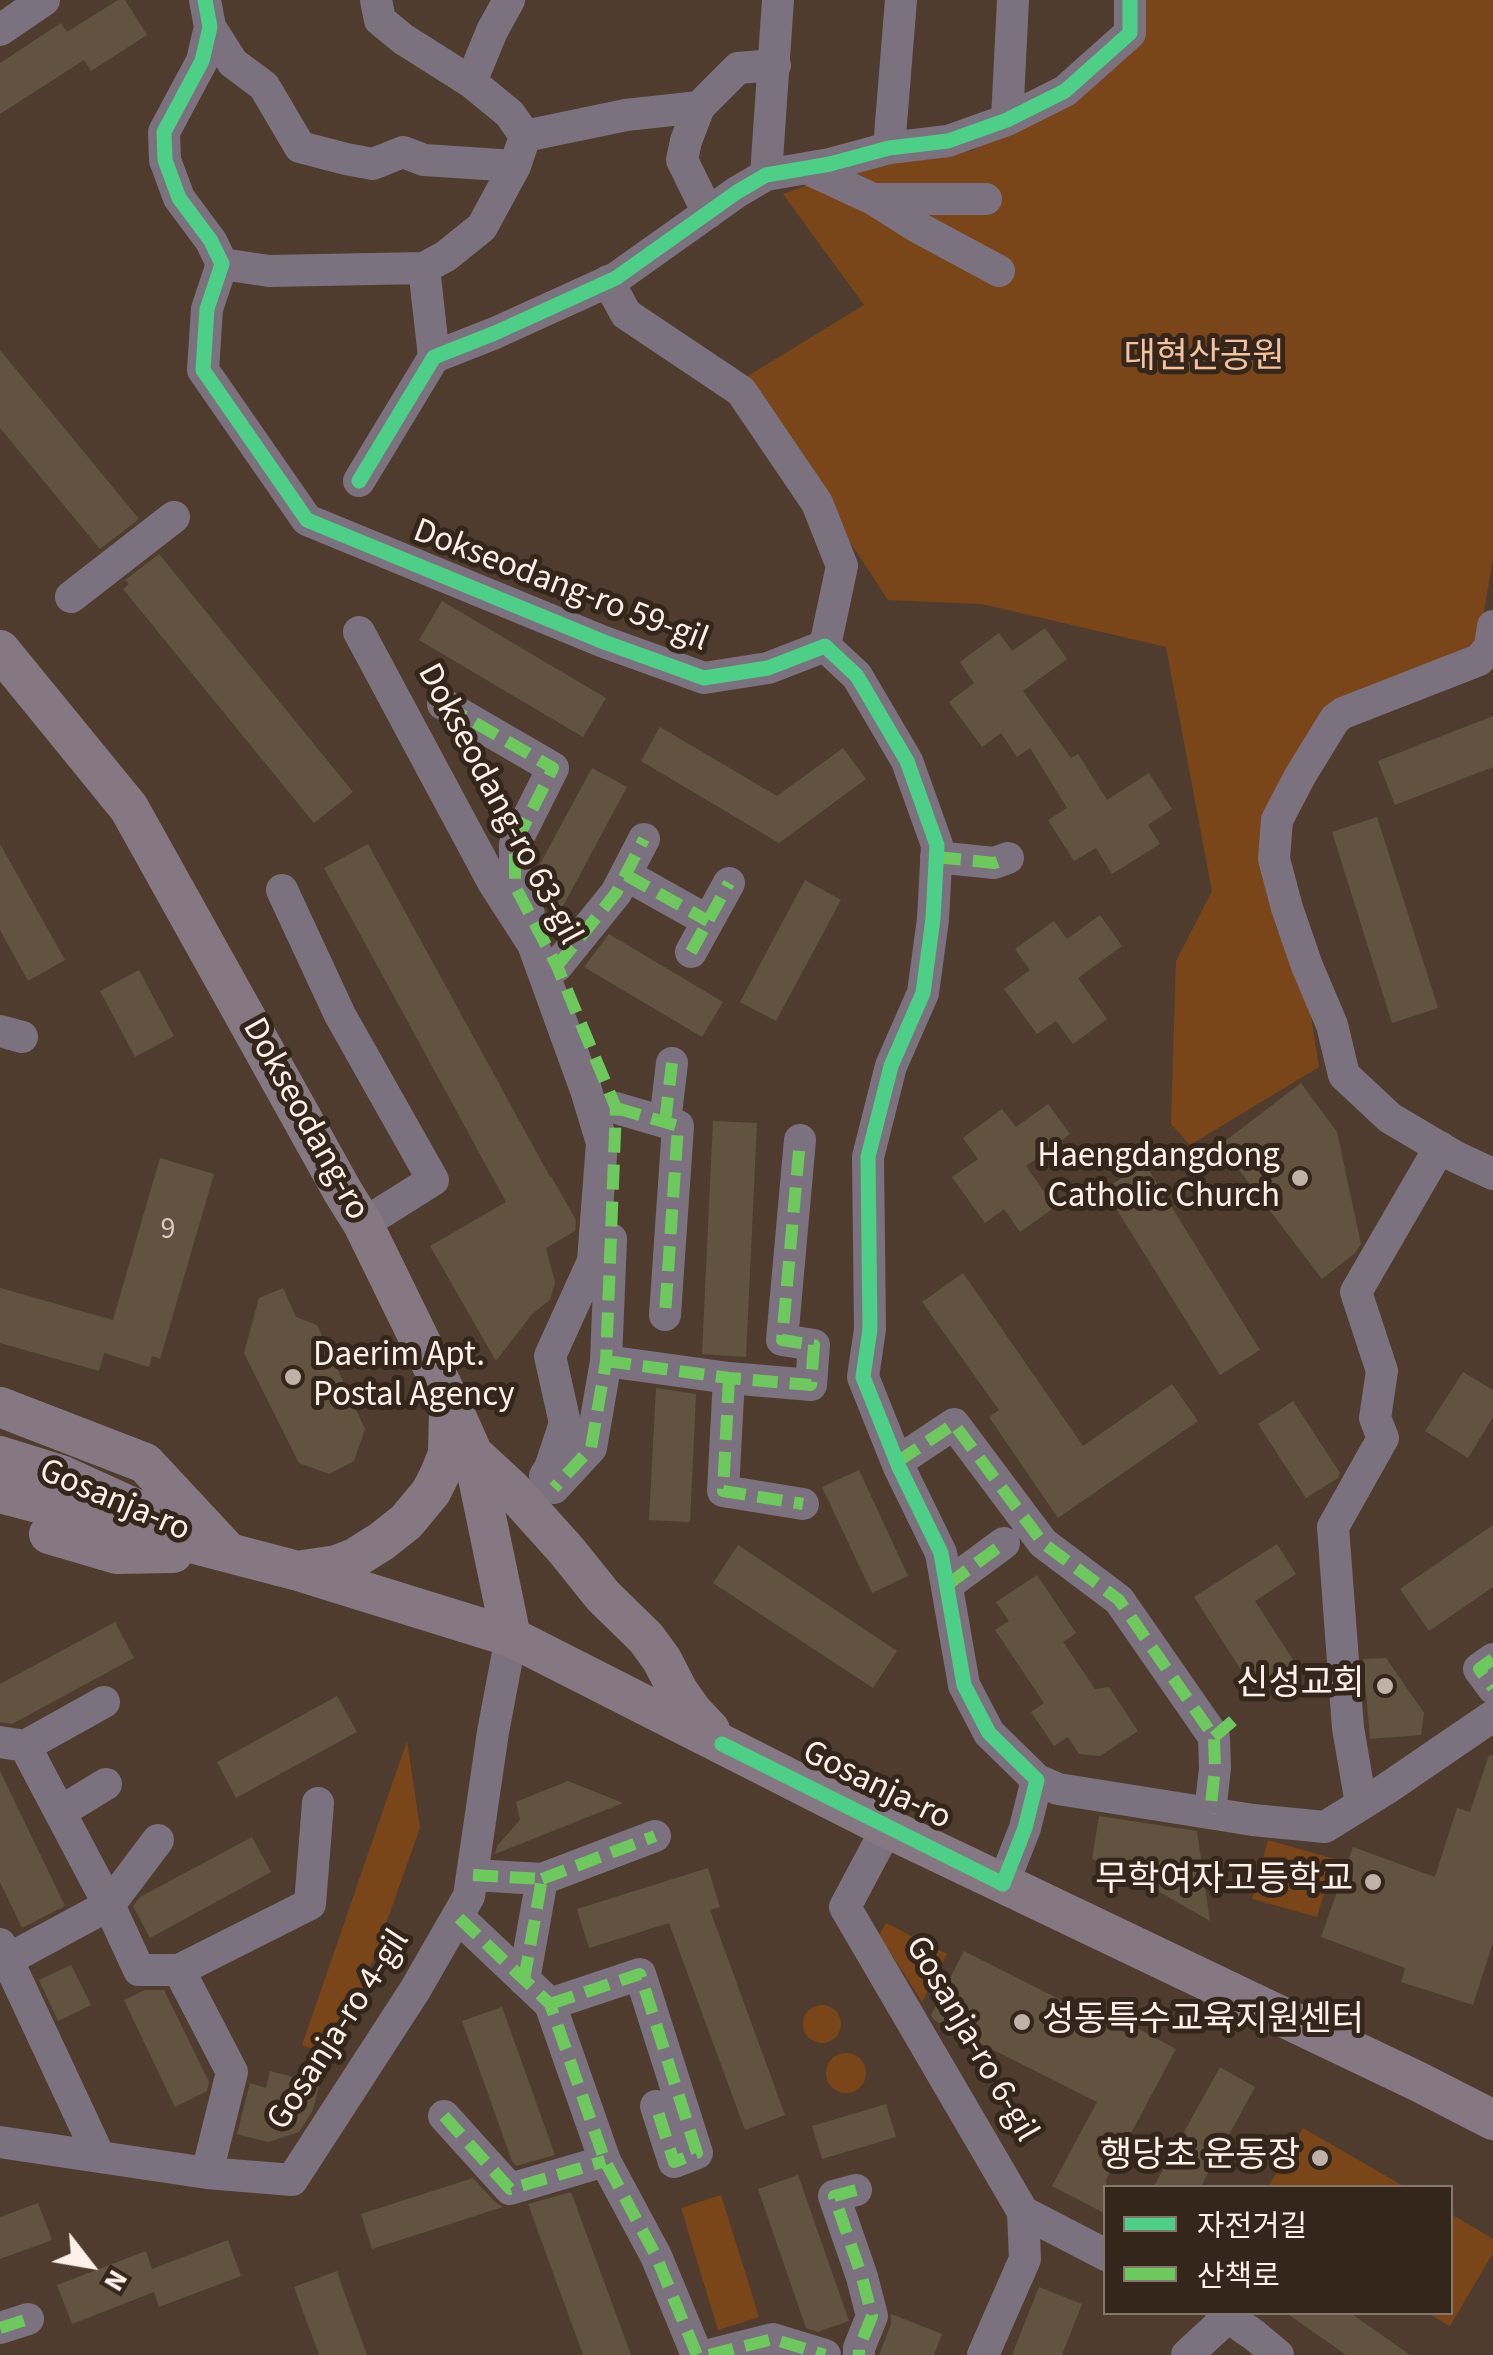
<!DOCTYPE html>
<meta charset="utf-8">
<style>
body{margin:0}
#map{position:relative;width:1493px;height:2355px;overflow:hidden;background:#4f3c2e;font-family:"Source Sans 3","Noto Sans KR",sans-serif}
canvas{display:block}
.legend{position:absolute;left:1103px;top:2185px;width:350px;height:130px;box-sizing:border-box;background:#35261b;border:2px solid #86776d;margin:0;padding:12px 18px;list-style:none;font-size:30px;color:#fff1e9}
.legend li{display:flex;align-items:center;gap:20px;height:50px}
.legend b{width:50px;border:2px solid #86776d}
.north{position:absolute;left:40px;top:2215px;width:100px;height:100px;-webkit-text-stroke:8px #35261b;paint-order:stroke;rotate:121deg;font-size:28px;font-weight:700;line-height:40px;text-align:center;color:#fff1e9}
.north::after{content:'';display:block;margin:auto;width:35px;height:45px;background:#fff1e9;clip-path:polygon(50% 0,100% 100%,50% 72%,0 100%)}
</style>
<div id="map">
<canvas width="1493" height="2355"></canvas>
<ul class="legend">
<li><b style="height:12px;background:#4dcf88"></b>자전거길</li>
<li><b style="height:12px;background:#6dc95d"></b>산책로</li>
</ul>
<div class="north">N</div>
</div>
<script>
const ctx = document.querySelector('canvas').getContext('2d');
ctx.lineJoin = 'round';
function paint(path, color) {
  ctx.fillStyle = color;
  ctx.fill(path, 'evenodd');
}
function toPath(rows) {
  const path = new Path2D();
  for (const r of rows) {
    if (r.length === 3) {
      path.moveTo(r[0] + r[2], r[1]);
      path.arc(r[0], r[1], r[2], 0, 2 * Math.PI);
      continue;
    }
    path.moveTo(r[0], r[1]);
    for (let i = 2; i < r.length; i += 2) path.lineTo(r[i], r[i + 1]);
  }
  return path;
}
function stroke(path, color, width, dash) {
  ctx.strokeStyle = color;
  ctx.lineWidth = width;
  ctx.lineCap = dash ? 'butt' : 'round';
  ctx.setLineDash(dash || []);
  ctx.stroke(path);
}
function drawText(font, color, halo, rows, align = 'center') {
  ctx.font = font + ' "Source Sans 3","Noto Sans KR",sans-serif';
  ctx.lineWidth = 10;
  ctx.setLineDash([]);
  ctx.textBaseline = 'middle';
  ctx.strokeStyle = halo;
  ctx.fillStyle = color;
  for (const [text, x, y, turn = 0] of rows) {
    ctx.save();
    ctx.translate(x, y);
    ctx.rotate((+turn || 0) * Math.PI / 180);
    ctx.textAlign = isNaN(turn) ? turn : align;
    if (halo) ctx.strokeText(text, 0, 0);
    ctx.fillText(text, 0, 0);
    ctx.restore();
  }
}
paint(toPath([
 [1143,0,1493,0,1493,558,1479,641,1470,652,1334,707,1260,862,1275,924,1310,1011,1319,1067,1190,1145,1171,1124,1176,961,1212,891,1166,647,982,604,888,600,743,379,864,305,783,194,858,167,971,151,1061,106],
 [407,1741,420,1828,338,2058,302,2045],
 [1268,1840,1334,1859,1317,1917,1252,1899],
 [886,1923,947,1954,922,2002,879,1935],
 [822,2024,19],
 [846,2073,20],
 [1303,2128,1405,2187,1268,2187],
 [721,2195,759,2317,718,2330,681,2208],
 [1451,2214,1493,2239,1493,2253,1450,2326,1427,2313,1450,2312]
]), '#7a4619');
paint(toPath([
 [118,0,125,0,147,35,91,71,84,60,0,114,0,63,61,23,67,32],
 [0,350,139,519,100,549,0,428],
 [159,554,353,792,314,823,123,589,129,584,125,580],
 [442,601,606,698,583,737,419,640],
 [1045,628,1067,659,1023,691,1071,758,1078,754,1107,800,1149,773,1172,809,1148,825,1160,844,1112,874,1096,848,1074,861,1048,820,1067,808,1030,748,1017,757,1001,733,982,747,949,702,974,683,960,662,999,633,1012,651],
 [1493,716,1493,767,1395,805,1378,761],
 [660,727,777,796,843,748,866,779,779,843,641,761],
 [592,768,627,787,562,908,543,898,535,881,535,873],
 [1377,817,1438,1008,1392,1023,1332,832],
 [0,844,65,960,28,981,0,930],
 [368,844,550,1177,551,1176,576,1220,575,1231,546,1248,555,1282,550,1300,532,1314,496,1361,430,1246,506,1202,324,868],
 [805,880,841,900,776,1021,740,1002],
 [1100,915,1122,946,1078,978,1107,1019,1073,1044,1056,1021,1037,1034,1004,989,1030,970,1015,949,1054,921,1067,939],
 [609,934,723,1002,702,1037,584,967],
 [139,970,174,1036,135,1057,100,991],
 [1301,1083,1337,1132,1361,1244,1355,1253,1322,1279,1220,1145],
 [1048,1104,1070,1134,1026,1166,1055,1207,1020,1232,1004,1209,985,1223,952,1177,978,1159,963,1138,1002,1109,1016,1127],
 [713,1121,757,1123,746,1357,702,1354],
 [160,1158,214,1174,160,1359,152,1356,149,1367,104,1353,99,1371,0,1343,0,1288,113,1320],
 [1145,1164,1260,1350,1220,1375,1104,1189],
 [963,1273,1083,1446,1172,1384,1198,1421,1058,1518,989,1417,999,1410,922,1302],
 [283,1288,296,1317,317,1325,365,1429,354,1461,329,1474,299,1463,244,1353,259,1298],
 [1463,1372,1493,1390,1493,1417,1468,1458,1425,1431],
 [656,1388,696,1394,690,1522,649,1520],
 [1293,1401,1340,1473,1338,1478,1306,1498,1258,1424],
 [859,1470,908,1576,872,1593,822,1487],
 [1493,1525,1493,1587,1429,1631,1400,1589],
 [1277,1544,1296,1574,1255,1601,1295,1663,1254,1690,1194,1597],
 [738,1545,897,1651,873,1688,713,1583],
 [1037,1575,1076,1633,1063,1642,1095,1689,1109,1687,1138,1731,1100,1756,1079,1754,1068,1737,1054,1746,1031,1712,1044,1703,995,1630,1009,1621,996,1602],
 [115,1622,134,1658,12,1724,0,1722,0,1684],
 [1386,1658,1424,1713,1421,1735,1370,1739,1363,1659],
 [337,1696,357,1732,236,1798,217,1762],
 [1489,1755,1493,1756,1493,1942,1473,2005,1401,1982,1405,1968,1321,1937,1353,1847,1435,1877,1457,1808,1470,1812],
 [0,1771,65,1906,22,1928,0,1882],
 [568,1781,623,1803,495,1854,497,1846,520,1820,516,1802],
 [1099,1816,1197,1831,1210,1921,1163,1894,1092,1859],
 [252,1837,271,1872,150,1938,133,1906,140,1897],
 [708,1868,720,1907,710,1910,785,2115,745,2130,669,1923,589,1948,577,1909],
 [964,1951,1132,2036,1137,2028,1176,2049,1106,2180,1106,2214,1052,2186,1097,2102,934,2020,931,2015],
 [71,1965,91,2005,58,2021,39,1980],
 [145,1990,164,1990,209,2082,207,2091,175,2107,124,2000],
 [502,2007,555,2155,516,2166,512,2161,462,2021],
 [1220,2067,1255,2087,1200,2188,1153,2188],
 [270,2071,320,2084,312,2112,299,2132,268,2142,237,2134,250,2083,266,2088],
 [886,2104,896,2137,822,2159,812,2126],
 [798,2175,849,2321,818,2332,806,2328,758,2189],
 [473,2178,495,2202,503,2207,372,2249,361,2214],
 [571,2192,631,2355,583,2355,528,2204],
 [38,2203,52,2240,0,2259,0,2217],
 [228,2240,241,2276,159,2307,154,2292,72,2324,57,2285,146,2251,152,2269],
 [337,2271,348,2303,367,2355,319,2355,294,2287],
 [1039,2287,1082,2304,1062,2355,1012,2355],
 [1285,2312,1349,2312,1410,2355,1346,2355],
 [891,2314,942,2334,934,2355,879,2355,891,2324]
]), '#625340');
stroke(toPath([
 [205,0,210,27,202,61,164,132,165,160,179,198,211,241,222,264,207,309,203,370,307,520,604,642,704,678,768,668,825,646,857,676,907,761,937,845,933,919,923,993,891,1066,868,1157,870,1329,863,1377,899,1467,941,1553,964,1685,989,1733,1037,1780,1025,1828,1003,1884],
 [376,0,380,20,403,39,471,82],
 [509,0,492,31,471,82,510,114,525,136],
 [210,27,233,63,264,86,300,147,346,159,373,164,403,152,424,160,515,166],
 [0,30,44,0],
 [699,107,686,141,682,160,708,213],
 [1007,120,1013,0],
 [525,136,626,115,699,107,738,68,775,65],
 [889,148,901,0],
 [806,168,873,199,986,199],
 [766,175,778,0],
 [873,199,919,228,999,271],
 [222,264,269,271,424,268,446,256,482,227,515,166,525,136],
 [424,268,434,357],
 [608,281,626,314,741,391,817,503,842,566,825,646],
 [359,481,434,357,495,333,616,278,737,192,766,175,830,164,889,148,948,141,1007,120,1065,91,1130,33,1130,0],
 [71,597,174,517],
 [1493,626,1490,647,1479,660,1343,713,1335,719,1300,776,1277,820,1274,859,1287,908,1307,966,1332,1025,1344,1075,1390,1118,1456,1157,1493,1174],
 [359,632,493,882,533,944,586,1090,602,1143,593,1261,550,1356,565,1423,550,1468,545,1476],
 [443,704,553,768,515,844,515,886,529,914],
 [936,857,994,863,1008,858],
 [626,875,708,921],
 [282,890,340,1015,433,1180,363,1224],
 [691,952,729,883],
 [557,966,616,893,644,839],
 [0,1031,22,1037],
 [616,1108,678,1126,665,1315],
 [665,1122,672,1063],
 [606,1361,729,1378,811,1385,814,1345,782,1340,800,1140],
 [729,1378,723,1491,803,1504],
 [897,1462,954,1424,1043,1543,1119,1600,1214,1737,1215,1768,1210,1813],
 [554,1488,591,1448,606,1361,611,1239],
 [947,1585,1004,1543],
 [1493,1659,1479,1669,1493,1688],
 [0,1742,25,1746,109,1905,139,1970,179,1970,232,2072,207,2173],
 [25,1746,104,1702],
 [1037,1780,1058,1789,1253,1820,1325,1827,1386,1789,1493,1716],
 [1361,1804,1348,1728,1333,1527,1383,1438,1375,1418,1382,1371,1356,1292,1440,1147],
 [60,1812,106,1784],
 [887,1828,845,1907,1023,2212,1106,2255],
 [473,1875,542,1879,524,1980],
 [542,1879,655,1836],
 [459,1918,550,2004,605,2161,656,2256,697,2355],
 [0,1944,99,2156],
 [7,1960,109,1905,158,1840],
 [179,1970,310,1904,318,1803],
 [550,2004,640,1974,697,2153,674,2162,656,2106],
 [444,2116,510,2189,605,2161],
 [0,2142,207,2173,292,2180,415,1990,469,1896,493,1732,511,1637],
 [856,2190,834,2196,862,2277,872,2316,859,2348,859,2355],
 [1221,2312,1254,2335,1278,2355],
 [0,2328,28,2319],
 [709,2355,773,2339,825,2355],
 [983,2355,1025,2259,1023,2212],
 [1187,2355,1228,2317]
]), '#7c727f', 32);
stroke(toPath([
 [0,650,129,808,343,1192,363,1224,449,1400,473,1454,511,1637],
 [0,1407,145,1463,227,1551],
 [473,1454,513,1491,566,1550,603,1596,646,1638,662,1660,678,1691,692,1711,710,1730],
 [0,1456,61,1475,140,1511],
 [0,1493,298,1571,511,1637,887,1828,1419,2082,1493,2120],
 [49,1534,117,1554,173,1553],
 [303,1570,337,1565,355,1558,382,1541,406,1522,431,1492,440,1474,448,1454,449,1409]
]), '#857882', 40);
stroke(toPath([
 [443,704,553,768,515,844,515,886,557,966,616,1108,606,1361,591,1448,554,1488],
 [936,857,994,863,1008,858],
 [626,875,708,921],
 [691,952,729,883],
 [557,966,616,893,644,839],
 [616,1108,678,1126,665,1315],
 [665,1122,672,1063],
 [606,1361,729,1378,811,1385,814,1345,782,1340,800,1140],
 [729,1378,723,1491,803,1504],
 [897,1462,954,1424,1043,1543,1119,1600,1214,1737,1215,1768,1210,1813],
 [947,1585,1004,1543],
 [1493,1659,1479,1669,1493,1688],
 [1214,1737,1235,1719],
 [473,1875,542,1879,524,1980],
 [542,1879,655,1836],
 [459,1918,550,2004,605,2161,656,2256,697,2355],
 [550,2004,640,1974,697,2153,674,2162,656,2106],
 [444,2116,510,2189,605,2161],
 [856,2190,834,2196,862,2277,872,2316,859,2348,859,2355],
 [0,2328,28,2319],
 [709,2355,773,2339,825,2355]
]), '#6dc95d', 12, [25, 12]);
stroke(toPath([
 [205,0,210,27,202,61,164,132,165,160,179,198,211,241,222,264,207,309,203,370,307,520,604,642,704,678,768,668,825,646,857,676,907,761,937,845,933,919,923,993,891,1066,868,1157,870,1329,863,1377,899,1467,941,1553,964,1685,989,1733,1037,1780,1025,1828,1003,1884,722,1744],
 [359,481,434,357,495,333,616,278,737,192,766,175,830,164,889,148,948,141,1007,120,1065,91,1130,33,1130,0]
]), '#4dcf88', 15);
for (const [x, y, r, color] of [
 [1300,1178,10,"#c1b2a8"],
 [293,1377,10,"#c1b2a8"],
 [1385,1686,10,"#c1b2a8"],
 [1373,1882,10,"#c1b2a8"],
 [1022,2022,10,"#c1b2a8"],
 [1320,2158,10,"#c1b2a8"]
]) {
  const dot = new Path2D();
  dot.arc(x, y, r, 0, 2 * Math.PI);
  ctx.fillStyle = color;
  ctx.fill(dot);
  stroke(dot, '#35261b', 4);
}
drawText('30px', '#d8cabf', null, [
 ["9",168,1231]
]);
drawText('35px', '#f4c29f', '#35261b', [
 ["대현산공원",1204,359]
]);
drawText('35px', '#fff1e9', '#35261b', [
 ["Dokseodang-ro 59-gil",560,587,21],
 ["Dokseodang-ro 63-gil",498,805,62],
 ["Dokseodang-ro",304,1120,61],
 ["Gosanja-ro",114,1502,23],
 ["Gosanja-ro",876,1787,26],
 ["Gosanja-ro 4-gil",340,2031,-57],
 ["Gosanja-ro 6-gil",970,2040,60]
]);
drawText('35px', '#fff1e9', '#35261b', [
 ["Haengdangdong",1280,1158],
 ["Catholic Church",1280,1198],
 ["Daerim Apt.",313,1357,"left"],
 ["Postal Agency",313,1397,"left"],
 ["신성교회",1365,1686],
 ["무학여자고등학교",1353,1882],
 ["성동특수교육지원센터",1042,2022,"left"],
 ["행당초 운동장",1300,2158]
], 'right');
</script>
